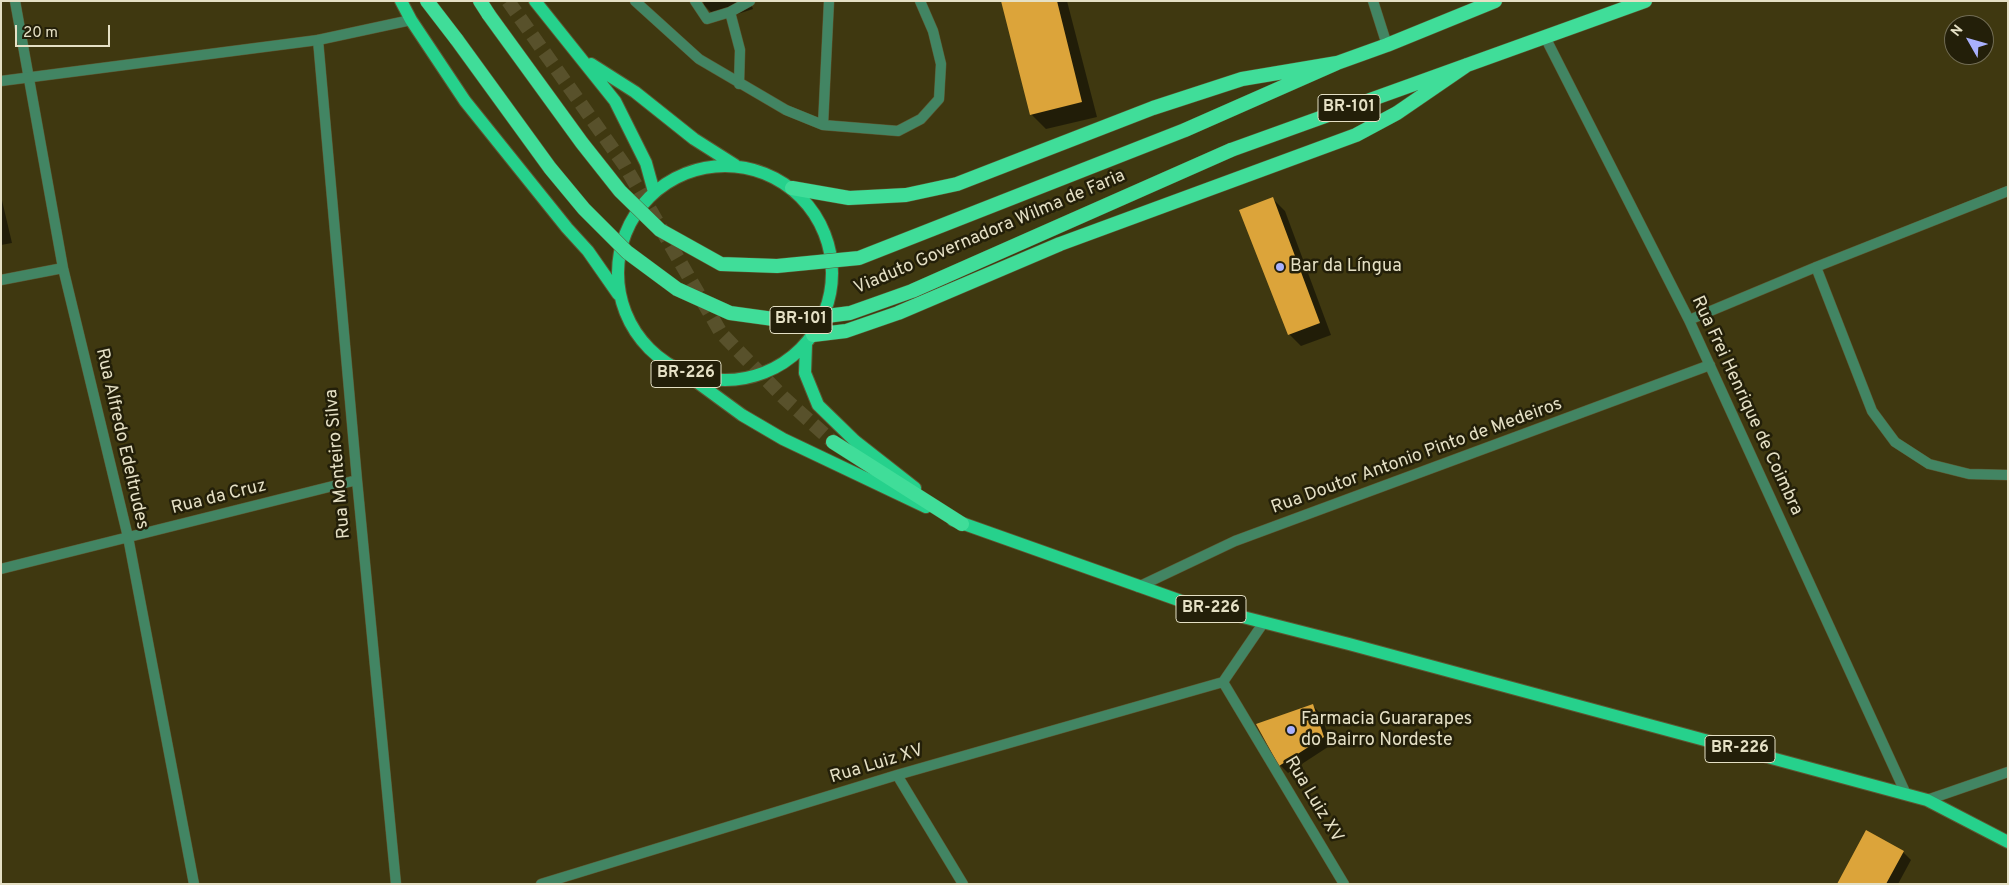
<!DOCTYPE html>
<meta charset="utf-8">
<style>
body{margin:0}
#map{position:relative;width:2009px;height:885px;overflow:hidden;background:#3f3810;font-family:Overpass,sans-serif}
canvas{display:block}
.frame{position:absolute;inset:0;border:2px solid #e5e0c5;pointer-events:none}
.north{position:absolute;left:1944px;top:15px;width:50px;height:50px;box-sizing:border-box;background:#231f09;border:1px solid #716c54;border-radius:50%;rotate:308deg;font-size:14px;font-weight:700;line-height:20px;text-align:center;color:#e5e0c5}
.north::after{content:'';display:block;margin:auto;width:18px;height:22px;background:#a9b0fc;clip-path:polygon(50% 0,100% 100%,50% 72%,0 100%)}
.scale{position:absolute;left:15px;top:25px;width:95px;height:22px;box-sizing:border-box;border:2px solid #e5e0c5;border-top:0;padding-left:6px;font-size:15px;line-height:18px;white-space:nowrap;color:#e5e0c5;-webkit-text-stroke:4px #231f09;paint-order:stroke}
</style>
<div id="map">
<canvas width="2009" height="885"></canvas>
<div class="frame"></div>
<div class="north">N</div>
<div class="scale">20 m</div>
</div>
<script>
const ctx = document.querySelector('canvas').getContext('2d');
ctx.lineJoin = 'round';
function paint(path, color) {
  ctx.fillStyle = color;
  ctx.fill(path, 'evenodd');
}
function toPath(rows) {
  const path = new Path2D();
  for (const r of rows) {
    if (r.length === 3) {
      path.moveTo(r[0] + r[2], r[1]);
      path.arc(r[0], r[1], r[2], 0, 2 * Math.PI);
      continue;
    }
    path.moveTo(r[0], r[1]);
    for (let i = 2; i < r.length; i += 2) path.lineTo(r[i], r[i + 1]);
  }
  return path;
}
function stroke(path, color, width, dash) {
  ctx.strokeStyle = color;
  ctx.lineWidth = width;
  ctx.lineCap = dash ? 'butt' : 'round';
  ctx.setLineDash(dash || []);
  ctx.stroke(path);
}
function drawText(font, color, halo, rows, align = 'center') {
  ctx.font = font + ' Overpass,sans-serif';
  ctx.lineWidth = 5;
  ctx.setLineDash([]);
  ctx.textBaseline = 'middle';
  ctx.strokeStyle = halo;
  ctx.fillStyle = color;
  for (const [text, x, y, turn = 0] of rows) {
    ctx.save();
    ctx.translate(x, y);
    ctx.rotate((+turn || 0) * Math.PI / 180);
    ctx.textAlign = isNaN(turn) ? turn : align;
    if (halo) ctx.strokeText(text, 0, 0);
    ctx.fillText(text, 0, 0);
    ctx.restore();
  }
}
paint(toPath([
 [703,1,750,1,753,9,719,20,704,5],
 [1002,1,1067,1,1097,117,1046,129,1031,114],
 [1,196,12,243,1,245],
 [1273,199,1285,211,1331,335,1301,346,1289,334],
 [1313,706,1321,714,1331,745,1288,773,1280,765],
 [1903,852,1911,860,1898,884,1838,884]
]), '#0007');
paint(toPath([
 [1001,1,1057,1,1082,102,1030,115],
 [1273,197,1320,323,1288,335,1239,210],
 [1313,704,1324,737,1279,766,1256,724],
 [1866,830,1904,851,1886,884,1837,884]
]), '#dca43a');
stroke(toPath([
 [508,1,625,166,721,333,784,398,833,442]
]), '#58512b', 14, [14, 7]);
const service = toPath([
 [635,1,699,59,786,110,823,125,898,131,921,119,939,99,941,64,933,31,920,1],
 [695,1,707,19,730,12,740,50,739,84],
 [730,12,750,1],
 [823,125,829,1]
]);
const minor = toPath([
 [15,1,63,268,128,537,194,884],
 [1545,37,1689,320,1906,794],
 [318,40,357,480,396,884],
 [1816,267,1872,411,1895,442,1929,464,1969,474,2008,475],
 [1,280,63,268],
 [1689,320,1816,267,2008,191],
 [1,569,357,480],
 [1138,587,1235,541,1710,365],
 [1223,682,1344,884],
 [897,775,963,884],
 [1927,800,2008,772],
 [541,884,897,775,1223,682,1264,622]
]);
const tertiary = toPath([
 [1373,1,1387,45],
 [1,81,318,40,411,20]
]);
const primary = toPath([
 [401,1,411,20,465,101,567,228,588,251,618,294],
 [535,1,615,101,646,163,654,192],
 [591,64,635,92,694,139,735,165],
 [725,273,107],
 [806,344,805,373,818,405,855,441,915,488],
 [686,374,742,415,783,439,926,507],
 [953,520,1184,602,1349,644,1927,800,2008,842]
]);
const trunk = toPath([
 [427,1,457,40],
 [480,1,489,15],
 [1185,130,1337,63,1387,45,1495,1],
 [1231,150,1645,1],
 [792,188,849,198,906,195,957,184,1153,108,1242,79,1337,63],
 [813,335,846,331,898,313,1060,244,1356,135,1397,113,1467,65],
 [833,442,962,524]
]);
stroke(service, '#5d5631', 11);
stroke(minor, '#5d5631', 11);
stroke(tertiary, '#5d5631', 11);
stroke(primary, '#5d5631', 14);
stroke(trunk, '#5d5631', 15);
stroke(service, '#428563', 10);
stroke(minor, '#428563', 10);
stroke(tertiary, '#428563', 10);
stroke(primary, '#26d18c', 12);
stroke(trunk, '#40dd99', 14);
const trunkBridge = toPath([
 [489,15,582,143,620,191,660,230,721,264,777,266,859,258,1185,130],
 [457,40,550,168,584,209,627,252,677,289,730,313,788,321,850,313,912,291,1231,150]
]);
stroke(trunkBridge, '#5d5631', 15, []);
stroke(trunkBridge, '#40dd99', 14);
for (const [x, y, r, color] of [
 [1280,267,5,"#a9b0fc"],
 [1291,730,5,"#a9b0fc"]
]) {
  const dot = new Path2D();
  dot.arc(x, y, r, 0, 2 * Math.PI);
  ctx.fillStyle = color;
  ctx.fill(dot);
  stroke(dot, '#231f09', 2);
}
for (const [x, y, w] of [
 [1349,108,62],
 [801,320,62],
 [686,374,70],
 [1211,609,70],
 [1740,749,70]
]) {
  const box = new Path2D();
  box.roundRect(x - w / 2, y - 13.5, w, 27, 4);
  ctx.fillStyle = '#231f09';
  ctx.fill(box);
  stroke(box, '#e5e0c5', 1);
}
drawText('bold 16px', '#e5e0c5', null, [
 ["BR-101",1349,108],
 ["BR-101",801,320],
 ["BR-226",686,374],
 ["BR-226",1211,609],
 ["BR-226",1740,749]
]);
drawText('18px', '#e5e0c5', '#231f09', [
 ["Viaduto Governadora Wilma de Faria",990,233,-23],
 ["Rua Frei Henrique de Coimbra",1746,406,65],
 ["Rua Alfredo Edeltrudes",121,439,77],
 ["Rua Doutor Antonio Pinto de Medeiros",1417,457,-20],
 ["Rua Monteiro Silva",339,464,-95],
 ["Rua da Cruz",219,498,-14],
 ["Rua Luiz XV",877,765,-17],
 ["Rua Luiz XV",1313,800,59]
]);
drawText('18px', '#e5e0c5', '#231f09', [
 ["Bar da Língua",1290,267],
 ["Farmacia Guararapes",1301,720],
 ["do Bairro Nordeste",1301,741]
], 'left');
</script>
